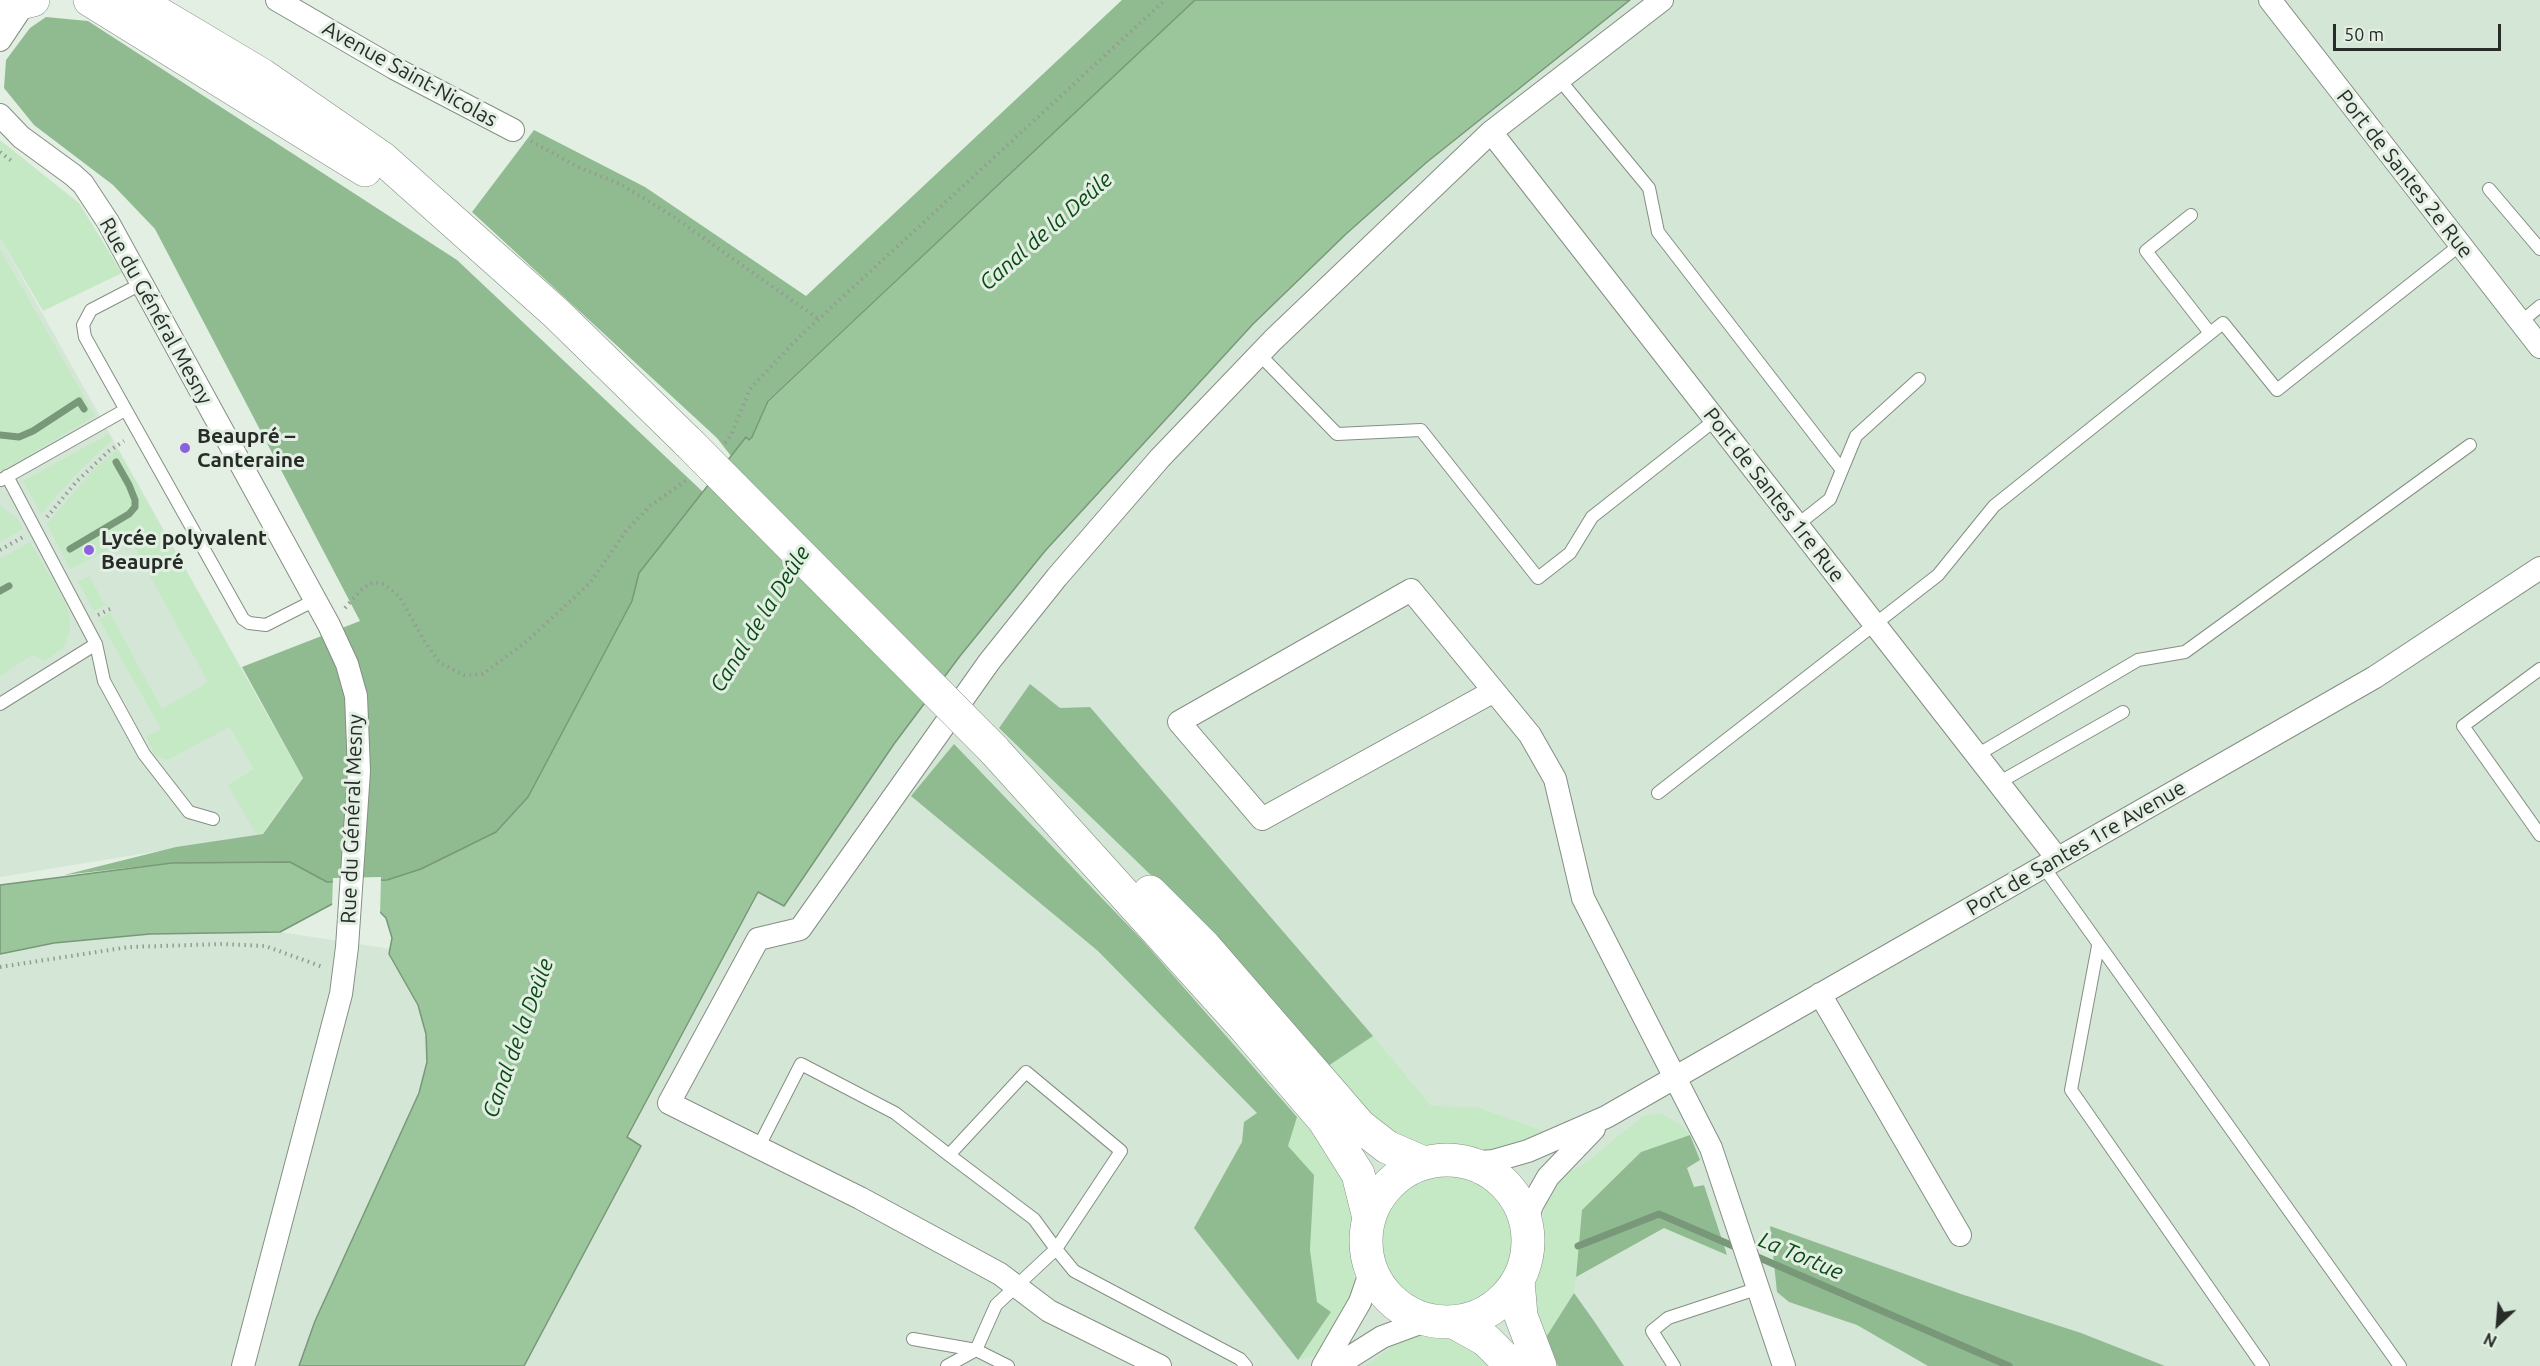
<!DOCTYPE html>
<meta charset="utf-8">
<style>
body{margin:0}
#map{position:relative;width:2540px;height:1366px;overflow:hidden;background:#e3efe3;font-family:Ubuntu,sans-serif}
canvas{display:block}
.north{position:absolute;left:2468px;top:1294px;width:60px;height:60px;-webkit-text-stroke:4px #e3efe3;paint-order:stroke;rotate:206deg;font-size:16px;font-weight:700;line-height:24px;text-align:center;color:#282c28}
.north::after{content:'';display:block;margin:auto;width:21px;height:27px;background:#282c28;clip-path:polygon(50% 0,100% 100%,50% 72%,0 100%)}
.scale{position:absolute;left:2333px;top:24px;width:168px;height:27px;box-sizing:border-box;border:3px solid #282c28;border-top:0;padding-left:8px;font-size:18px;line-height:21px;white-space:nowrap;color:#282c28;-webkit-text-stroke:4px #e3efe3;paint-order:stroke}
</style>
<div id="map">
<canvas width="2540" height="1366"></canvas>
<div class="north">N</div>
<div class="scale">50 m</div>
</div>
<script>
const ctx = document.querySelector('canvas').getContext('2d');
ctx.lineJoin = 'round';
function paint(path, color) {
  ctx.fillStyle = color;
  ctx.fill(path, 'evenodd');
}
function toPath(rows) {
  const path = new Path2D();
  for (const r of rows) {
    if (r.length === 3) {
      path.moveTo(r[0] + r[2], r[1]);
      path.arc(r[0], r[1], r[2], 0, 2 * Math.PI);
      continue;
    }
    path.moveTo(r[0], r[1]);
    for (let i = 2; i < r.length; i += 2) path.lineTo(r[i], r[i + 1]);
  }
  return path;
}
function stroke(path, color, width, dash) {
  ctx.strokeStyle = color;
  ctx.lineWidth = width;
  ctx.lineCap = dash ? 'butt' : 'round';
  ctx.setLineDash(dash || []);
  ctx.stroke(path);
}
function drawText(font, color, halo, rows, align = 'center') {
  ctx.font = font + ' Ubuntu,sans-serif';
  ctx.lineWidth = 6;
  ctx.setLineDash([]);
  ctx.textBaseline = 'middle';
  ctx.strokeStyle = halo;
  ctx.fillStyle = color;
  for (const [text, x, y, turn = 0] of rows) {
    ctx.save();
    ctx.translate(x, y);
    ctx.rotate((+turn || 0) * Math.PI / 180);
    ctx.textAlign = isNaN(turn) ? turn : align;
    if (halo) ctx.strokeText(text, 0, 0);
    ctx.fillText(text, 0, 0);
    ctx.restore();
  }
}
paint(toPath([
 [1557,0,2540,0,2540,1366,0,1366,0,954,54,943,150,934,280,932,475,962,952,653,1369,164],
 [0,238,303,778,263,834,0,877]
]), '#d4e6d5');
paint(toPath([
 [0,140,79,203,122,273,43,311,0,238],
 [0,249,95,416,0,472],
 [109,434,112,440,79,471,41,514,23,481],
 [118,450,302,777,262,833,256,834,228,785,254,769,230,727,167,760,155,755,146,737,161,729,99,619,110,613,162,709,208,682,134,547,126,551,121,543,70,569,47,524,94,469],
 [0,506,17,518,23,529,0,542],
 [30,542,65,601,70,619,70,630,64,647,45,661,33,655,0,676,0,559],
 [89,576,105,605,94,611,78,582],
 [1373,1036,1431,1106,1477,1107,1547,1132,1487,1153,1401,1143,1374,1120,1328,1066],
 [1660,1113,1680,1124,1690,1135,1641,1152,1582,1210,1574,1293,1543,1342,1530,1310,1533,1280,1541,1248,1542,1219,1548,1195,1563,1175,1586,1163,1643,1116],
 [1297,1117,1306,1120,1329,1146,1357,1214,1351,1250,1355,1292,1316,1355,1298,1360,1331,1313,1317,1302,1310,1250,1314,1175,1288,1146],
 [1447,1241,66],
 [1435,1333,1463,1343,1496,1366,1365,1366,1402,1339]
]), '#c5e9c5');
paint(toPath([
 [1122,0,1195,0,768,400,752,437,749,440,746,438,731,456,717,438,472,212,534,130,645,187,806,296],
 [46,17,88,21,457,260,703,492,639,573,632,601,528,797,496,832,421,869,387,880,327,882,290,862,172,863,64,875,176,847,263,834,303,778,242,667,360,621,155,229,113,185,34,125,4,88,6,60,30,28],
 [1030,684,1060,708,1090,707,1373,1036,1328,1066,1221,943,999,728],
 [954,744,1143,941,1297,1117,1288,1146,1314,1175,1310,1250,1317,1302,1331,1312,1298,1360,1194,1228,1242,1142,1244,1122,1257,1113,1098,951,911,796],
 [1690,1135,1700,1160,1687,1168,1694,1187,1704,1185,1727,1255,1664,1228,1576,1277,1582,1210,1641,1152],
 [1770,1226,1961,1294,2081,1333,2165,1366,1928,1366,1857,1325,1789,1302,1777,1292],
 [1574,1293,1594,1321,1624,1366,1558,1366,1543,1342]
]), '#90bb91');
const water = toPath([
 [1195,0,1630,0,1427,162,1346,234,1253,324,1045,551,960,656,894,744,784,906,758,892,627,1137,641,1146,524,1366,299,1366,315,1321,419,1093,427,1062,426,1034,418,1005,389,954,392,938,386,918,376,908,356,900,334,903,280,932,150,934,54,943,0,954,0,885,172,863,290,862,327,882,387,880,421,869,496,832,528,797,632,601,639,573,746,437,749,440,752,437,768,401,1195,0]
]);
paint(water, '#9bc69c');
stroke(water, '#789879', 1.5);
paint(toPath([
 [381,877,380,916,374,910,355,903,332,908,333,878]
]), '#e3efe3');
stroke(toPath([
 [0,435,19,437,33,431,79,401,84,409],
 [70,549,129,514,135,507,135,500,129,485,116,462],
 [0,591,9,586],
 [1578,1246,1659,1214,1740,1249],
 [1753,1255,2009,1366]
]), '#789879', 7);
const service = toPath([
 [1559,79,1649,188,1658,232,1842,470],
 [2489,189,2540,249],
 [2191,215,2146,251,2210,333],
 [141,284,91,310,83,325,85,337,243,619,249,623,266,625,315,600],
 [2521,322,2540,306],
 [1259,354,1337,434,1421,430,1538,578,1570,553,1592,517,1715,420],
 [7,476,96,644,104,681,144,754,189,812,213,819],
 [1,480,125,410],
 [1797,525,1830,499,1856,436,1919,379],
 [2540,669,2463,726,2540,835],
 [0,704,96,644],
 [1977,755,2138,660,2185,652,2470,445],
 [1998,783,2123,712],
 [1658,793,1938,575,1994,506,2223,323,2277,390,2460,245],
 [2043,866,2400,1366],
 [2098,946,2071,1090,2263,1366],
 [758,1148,801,1064,895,1113,949,1155],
 [913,1339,976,1350,1008,1366],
 [947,1366,976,1350,996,1305,1056,1249,1121,1151,1026,1072,949,1155,1034,1219,1056,1249,1074,1271,1240,1359,1246,1366],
 [1674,1366,1652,1331,1668,1318,1759,1288]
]);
const minor = toPath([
 [277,0,394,68,513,130],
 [2270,0,2540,347],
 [0,40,24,4],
 [0,115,21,137,73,175,83,184,108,222,329,625,347,664,356,696,359,771,347,947,341,994,243,1366],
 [1491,132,2057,858],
 [1411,590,1494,691,1262,819,1179,722,1411,590],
 [1494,691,1530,735,1555,779,1583,898,1711,1148,1784,1366],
 [1820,994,1960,1235],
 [1470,1163,1493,1161,1528,1151,1606,1117,2375,677,2540,568],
 [1526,1224,1532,1205,1548,1177,1594,1129],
 [1160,1366,1049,1311,1000,1274,860,1198,669,1103,758,939,800,929,989,662,1057,577,1160,458,1273,340,1491,132,1662,0],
 [1323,1366,1360,1302,1371,1270],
 [1336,1366,1382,1337,1428,1320]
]);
const secondary = toPath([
 [90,0,365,170],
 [136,0,262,75,382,158,556,313,689,443],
 [0,8,33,0],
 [993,749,1246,1029,1324,1120,1358,1174,1369,1218],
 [1150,892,1205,947,1360,1126,1387,1147,1424,1163],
 [1447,1241,81],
 [1518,1281,1521,1316,1540,1366],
 [1454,1322,1486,1340,1512,1366]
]);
stroke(service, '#848f84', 14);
stroke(minor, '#848f84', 24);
stroke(secondary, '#848f84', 34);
stroke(toPath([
 [531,141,576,166,620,184,671,215,817,318],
 [0,152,13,162],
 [725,443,731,435,750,389,798,338,1165,0],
 [47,517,77,481,109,451,124,441],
 [0,550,23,537],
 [345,608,362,589,373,582,384,584,400,597,423,639,439,662,464,675,483,674,527,641,590,583,626,531,650,506,688,479],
 [98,615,110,609],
 [0,967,129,947,223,944,265,946,323,967]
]), '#939b93', 4, [1.5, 4.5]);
stroke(service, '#fff', 12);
stroke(minor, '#fff', 22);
stroke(secondary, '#fff', 33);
const secondaryBridge = toPath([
 [689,443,993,749]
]);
stroke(secondaryBridge, '#848f84', 34, []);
stroke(secondaryBridge, '#fff', 33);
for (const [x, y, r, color] of [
 [185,448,6,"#8a62dd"],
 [89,550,6,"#8a62dd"]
]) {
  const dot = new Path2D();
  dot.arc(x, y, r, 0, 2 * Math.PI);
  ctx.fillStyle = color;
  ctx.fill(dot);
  stroke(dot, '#e3efe3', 2);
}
drawText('21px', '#282c28', '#e3efe3', [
 ["Avenue Saint-Nicolas",410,74,29],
 ["Port de Santes 2e Rue",2405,174,52],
 ["Rue du Général Mesny",156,311,61],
 ["Port de Santes 1re Rue",1774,495,52],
 ["Rue du Général Mesny",352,819,-88],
 ["Port de Santes 1re Avenue",2076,848,-30]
]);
drawText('bold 21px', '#282c28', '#e3efe3', [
 ["Beaupré –",197,436],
 ["Canteraine",197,460],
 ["Lycée polyvalent",101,538],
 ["Beaupré",101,562]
], 'left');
drawText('italic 22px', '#084b15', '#e3efe3', [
 ["Canal de la Deûle",1046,231,-41],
 ["Canal de la Deûle",760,619,-58],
 ["Canal de la Deûle",518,1038,-70],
 ["La Tortue",1801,1256,23]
]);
</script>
